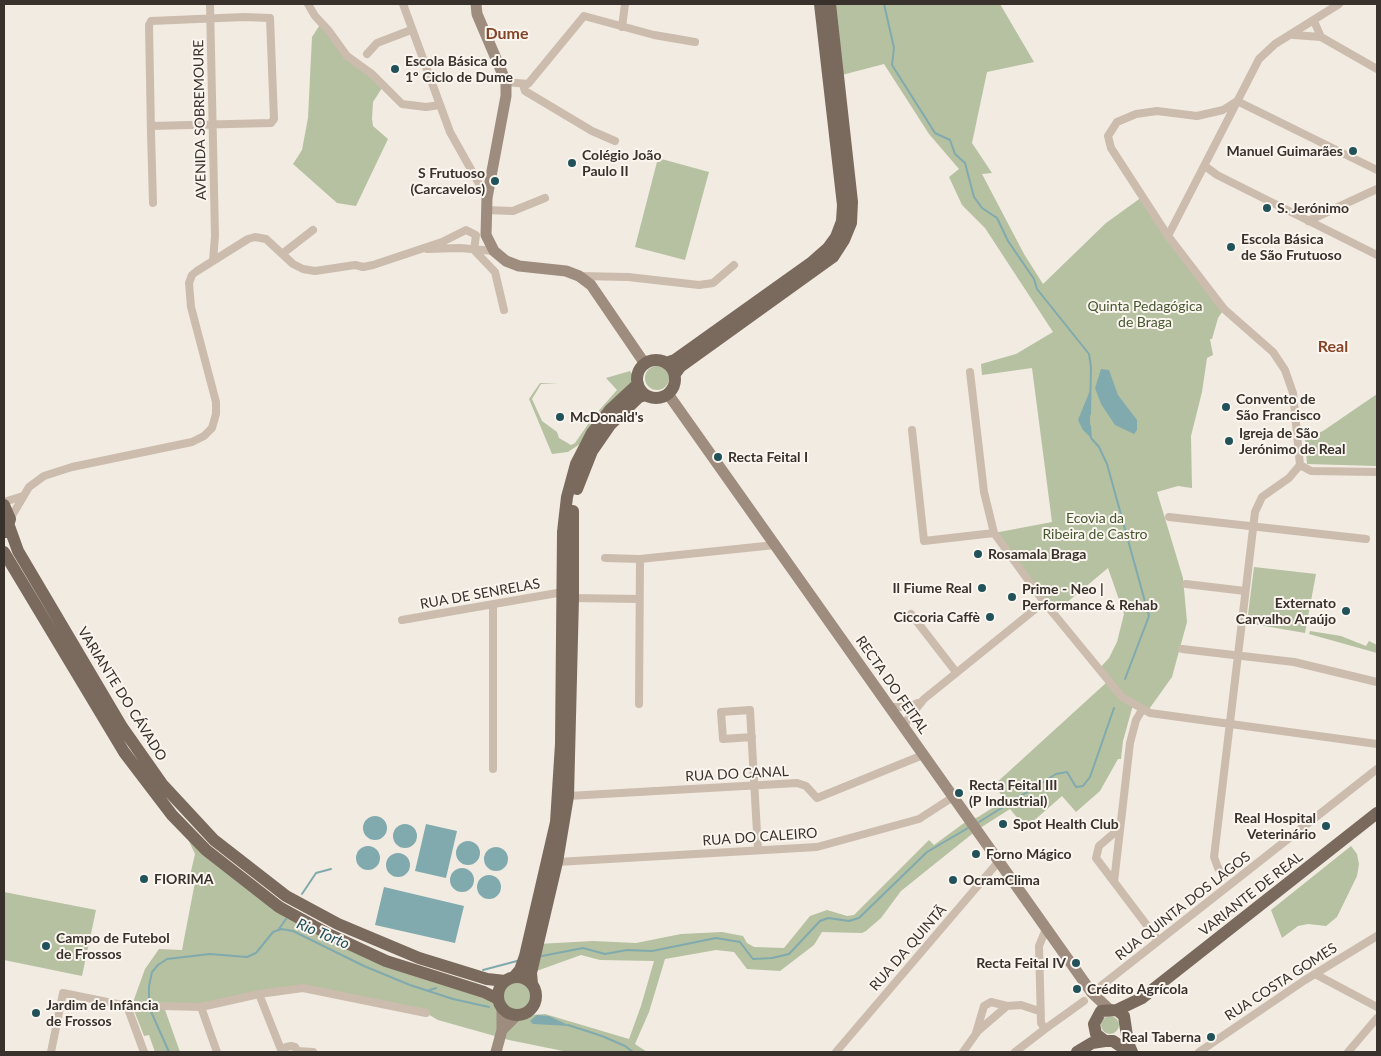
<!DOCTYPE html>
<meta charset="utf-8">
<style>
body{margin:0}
#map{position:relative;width:1381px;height:1056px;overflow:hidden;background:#f2ebe1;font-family:Lato,sans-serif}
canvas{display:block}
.frame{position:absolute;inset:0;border:5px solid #39312b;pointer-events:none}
</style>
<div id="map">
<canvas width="1381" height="1056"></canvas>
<div class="frame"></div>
</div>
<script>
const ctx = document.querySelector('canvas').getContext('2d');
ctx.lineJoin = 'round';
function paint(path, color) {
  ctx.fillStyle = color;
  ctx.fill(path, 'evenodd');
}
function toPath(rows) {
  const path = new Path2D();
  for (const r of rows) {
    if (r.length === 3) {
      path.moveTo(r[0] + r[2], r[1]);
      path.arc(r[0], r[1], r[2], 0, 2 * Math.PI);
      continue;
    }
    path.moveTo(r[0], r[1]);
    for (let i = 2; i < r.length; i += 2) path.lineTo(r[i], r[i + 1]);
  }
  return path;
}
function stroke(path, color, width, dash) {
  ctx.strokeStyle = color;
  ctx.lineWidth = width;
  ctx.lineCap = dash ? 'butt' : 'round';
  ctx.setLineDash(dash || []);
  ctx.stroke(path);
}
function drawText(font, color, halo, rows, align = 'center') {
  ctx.font = font + ' Lato,sans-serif';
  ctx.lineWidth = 4;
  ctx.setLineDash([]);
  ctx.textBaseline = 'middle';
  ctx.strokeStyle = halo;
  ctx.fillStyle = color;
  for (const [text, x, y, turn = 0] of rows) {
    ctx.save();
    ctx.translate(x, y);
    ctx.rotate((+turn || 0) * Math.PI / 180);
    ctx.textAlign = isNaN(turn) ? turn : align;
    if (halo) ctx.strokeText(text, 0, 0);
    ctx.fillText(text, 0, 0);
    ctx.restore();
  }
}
paint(toPath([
 [830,4,1000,4,1034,62,987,72,972,143,992,173,982,174,1024,254,1043,284,1106,223,1142,197,1224,309,1218,318,1212,339,1210,339,1213,355,1207,358,1202,392,1191,436,1192,488,1178,486,1157,492,1183,578,1187,622,1172,677,1147,712,1133,705,1123,741,1121,759,1118,759,1100,791,1076,812,1062,796,1030,824,1023,825,1010,809,977,830,901,891,881,918,866,931,862,933,822,932,814,945,780,971,747,969,734,952,716,950,665,959,649,1012,635,1044,647,1052,568,1052,509,1040,438,1020,426,1013,303,988,201,1007,164,1007,180,1052,155,1052,149,1035,144,1036,132,1005,145,969,159,949,182,950,195,882,189,880,195,854,186,835,330,935,498,999,503,1024,516,1016,545,1014,629,1039,641,1006,654,961,600,960,581,955,531,973,538,944,593,941,636,943,681,934,722,932,743,936,747,943,754,947,784,948,810,916,827,910,847,916,854,915,929,840,934,845,964,823,978,817,1005,800,994,785,1107,682,1098,670,1109,658,1117,642,1124,614,1108,568,1053,614,994,533,1052,522,1032,368,982,375,981,364,1016,354,1053,332,985,228,962,205,949,177,959,169,929,134,884,64,838,76],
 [321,23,382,88,373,102,372,119,373,126,388,139,356,206,337,203,293,164,302,150,308,118,312,37],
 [658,158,709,172,685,260,635,247],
 [657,378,12],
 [630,371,633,376,631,383,598,417,595,415,617,390,606,378],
 [540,383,558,383,541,384,532,399,542,421,557,432,559,438,571,445,575,443,591,420,593,421,580,444,568,452,552,454,529,399],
 [1377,394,1377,466,1307,464,1305,438,1323,431],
 [1254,567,1316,574,1305,633,1247,623],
 [1310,631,1341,636,1366,646,1369,641,1377,645,1377,653,1309,634],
 [1351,846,1357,854,1359,864,1357,876,1337,917,1326,926,1308,924,1298,926,1282,938,1271,910],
 [4,892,96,910,82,976,4,960],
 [517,996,14],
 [1110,1025,9]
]), '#b5c1a1');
paint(toPath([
 [1101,369,1109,370,1118,395,1137,420,1137,430,1134,434,1115,425,1101,404,1095,388],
 [1091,388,1090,422,1091,438,1083,430,1078,420],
 [375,828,12],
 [405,836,12],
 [426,824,457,831,446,878,415,871],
 [468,853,12],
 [368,858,12],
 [496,859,12],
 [398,865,12],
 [462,880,12],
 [489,887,12],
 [384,887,464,906,455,943,375,925],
 [537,1015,549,1016,570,1026,533,1024,530,1021]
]), '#81aaaf');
stroke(toPath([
 [884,4,894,48,892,65,935,133,950,140,955,154,965,163,974,197,982,208,997,218,1008,241,1034,279,1037,289,1089,354,1091,367,1090,414],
 [1090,426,1091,438,1099,447,1107,464,1149,616,1125,679],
 [979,822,1056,774,1067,772,1076,787,1083,786,1090,777,1114,708],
 [302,894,316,873,331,869],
 [279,929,286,919],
 [542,956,583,948,605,954,627,950,652,951,716,938,740,942,753,959,772,958,789,954,820,921,828,918,849,921,859,918,927,852,968,828],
 [483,970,517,961],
 [427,991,436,988],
 [568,1025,602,1036,625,1046,633,1052],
 [169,1052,149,1007,149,986,152,972,158,965,167,959,210,954,247,957,256,953,273,932,281,929,293,931,364,966,410,985,453,999,489,1007]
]), '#81aaaf', 2);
stroke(toPath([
 [1218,868,1226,878]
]), '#cdc6bd', 8, [8, 4]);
stroke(toPath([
 [210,4,215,236,213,261],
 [308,4,315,16,329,31,347,56,372,74,402,104,426,107,440,105],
 [403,4,450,132,487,198],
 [1314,21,1321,37,1377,69],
 [622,27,625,4],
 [1294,35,1321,37],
 [367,54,377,43,411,30],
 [506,82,528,84,584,16,654,35,695,42],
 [523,85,525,91,592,131,615,141],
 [1237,101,1223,110,1197,116,1157,111,1136,114,1117,122,1108,136,1111,148,1168,236,1224,309,1273,352,1285,370,1293,393,1300,465],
 [1237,101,1377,170],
 [151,126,271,123,274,119,270,18,244,17,151,21,149,25,151,133,153,203],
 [1205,166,1217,175,1377,255],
 [486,210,513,211,545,198],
 [1308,221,1377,189],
 [1168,236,1259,59,1275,44,1339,4],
 [427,249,460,248,494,251],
 [282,254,313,230],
 [579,276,628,277,699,285,713,283,734,265],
 [970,372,984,492,994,533,1044,602,1122,697,1150,713,1377,744],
 [912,430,924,541,994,533],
 [1300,465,1311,471,1377,472],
 [4,502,23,496],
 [1169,517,1366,539],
 [10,519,29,487,44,476,72,467,192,442,204,436,212,428,216,414,216,402,191,307,189,283,192,275,197,271,248,239,255,237,266,239,293,264,303,269,315,271,355,265,363,267,373,265,442,242,466,230,476,235,474,250,495,272,504,310],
 [605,558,640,559],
 [1186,584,1245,591],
 [573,598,639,599],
 [493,605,493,769],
 [911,614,956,672],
 [402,620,563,592],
 [1182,649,1294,662,1377,682],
 [639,704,640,559,775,545],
 [889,707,909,707,918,703],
 [904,729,907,720,924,699,1044,602],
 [752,737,723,739,721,712,750,710,758,850],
 [568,796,797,783,806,786,817,798,923,755],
 [1120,828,1099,846,1096,858,1158,940],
 [557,862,817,847,919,819,953,797],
 [1218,868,1214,857,1255,512,1262,497,1289,478,1300,465],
 [1114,882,1130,743,1136,720,1142,710],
 [1046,929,1039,946,1041,1023,1045,1029,1084,1001],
 [1315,974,1377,1007],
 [1101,986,1377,769],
 [259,994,282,1052],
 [163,1006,201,1007,259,994,303,988,426,1013],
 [201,1007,217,1052],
 [976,1033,984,1006,991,1002,1007,1006],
 [298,1051,313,1052],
 [51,1052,63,993,127,1006,144,1052],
 [283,1052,286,1047,291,1046,295,1047,298,1052],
 [836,1052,999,861],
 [963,1052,978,1031,1007,1006,1021,1005,1039,1011],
 [1015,1052,1045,1029],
 [1199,1052,1305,980,1377,936],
 [1348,1052,1377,1018]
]), '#cbbcad', 8);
stroke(toPath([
 [476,4,477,14,506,82,506,96,487,198,486,235,494,251,506,261,519,266,566,271,579,276,591,285,645,364],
 [668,394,1092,993,1109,1009],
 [502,1030,516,1016],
 [496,1052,502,1030,502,1009]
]), '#9e8c7e', 11);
stroke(toPath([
 [656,379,19],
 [666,363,675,360,811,263,828,248,836,237,842,221,843,205,820,4],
 [675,374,680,367,833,257,844,240,851,223,852,202,830,4],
 [577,489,592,451,610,425,639,397,646,395],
 [4,505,10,519,6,532],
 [9,526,18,551,122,727,162,784,214,840,286,896,338,924,419,958,487,979,505,981],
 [4,552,124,752,172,815,206,850,279,907,330,935,386,961,484,992,498,999],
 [517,996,19],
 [514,977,520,970,525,956,556,822,561,744,563,532,567,497,576,464,592,433,610,410,638,384],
 [532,984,531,973,557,862,568,796,573,598,573,511],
 [1117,1010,1142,998,1377,813],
 [1077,1052,1092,1043,1105,1041],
 [1129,1052,1113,1041,1105,1041,1096,1034,1094,1024,1101,1011,1117,1010,1124,1016,1128,1043,1132,1052]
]), '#7a695d', 12);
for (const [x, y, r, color] of [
 [395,69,5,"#225259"],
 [1353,151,5,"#225259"],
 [572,163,5,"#225259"],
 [495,181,5,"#225259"],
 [1267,208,5,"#225259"],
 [1231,247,5,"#225259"],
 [1226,407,5,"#225259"],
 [560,417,5,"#225259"],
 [1229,441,5,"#225259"],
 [718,457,5,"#225259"],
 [978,554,5,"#225259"],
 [982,588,5,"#225259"],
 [1012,597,5,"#225259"],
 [1346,611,5,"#225259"],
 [990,617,5,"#225259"],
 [959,793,5,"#225259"],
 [1003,824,5,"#225259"],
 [1326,826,5,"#225259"],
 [976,854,5,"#225259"],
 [144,879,5,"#225259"],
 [953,880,5,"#225259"],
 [46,946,5,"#225259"],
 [1076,963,5,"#225259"],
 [1077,989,5,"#225259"],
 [36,1013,5,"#225259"],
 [1211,1037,5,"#225259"]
]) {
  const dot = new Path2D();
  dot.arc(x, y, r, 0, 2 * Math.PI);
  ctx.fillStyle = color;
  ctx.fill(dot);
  stroke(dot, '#faf5ee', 2);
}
drawText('bold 14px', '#39312b', '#faf5ee', [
 ["Escola Básica do",405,61],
 ["1º Ciclo de Dume",405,77],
 ["Manuel Guimarães",1343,151,"right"],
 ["Colégio João",582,155],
 ["Paulo II",582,171],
 ["S Frutuoso",485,173,"right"],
 ["(Carcavelos)",485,189,"right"],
 ["S. Jerónimo",1277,208],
 ["Escola Básica",1241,239],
 ["de São Frutuoso",1241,255],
 ["Convento de",1236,399],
 ["São Francisco",1236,415],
 ["McDonald's",570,417],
 ["Igreja de São",1239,433],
 ["Jerónimo de Real",1239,449],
 ["Recta Feital I",728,457],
 ["Rosamala Braga",988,554],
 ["Il Fiume Real",972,588,"right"],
 ["Prime - Neo |",1022,589],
 ["Performance & Rehab",1022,605],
 ["Externato",1336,603,"right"],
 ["Carvalho Araújo",1336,619,"right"],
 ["Ciccoria Caffè",980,617,"right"],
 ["Recta Feital III",969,785],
 ["(P Industrial)",969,801],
 ["Real Hospital",1316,818,"right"],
 ["Veterinário",1316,834,"right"],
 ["Spot Health Club",1013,824],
 ["Forno Mágico",986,854],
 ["FIORIMA",154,879],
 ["OcramClima",963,880],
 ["Campo de Futebol",56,938],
 ["de Frossos",56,954],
 ["Recta Feital IV",1066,963,"right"],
 ["Crédito Agrícola",1087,989],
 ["Jardim de Infância",46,1005],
 ["de Frossos",46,1021],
 ["Real Taberna",1201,1037,"right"]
], 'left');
drawText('14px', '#39312b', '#faf5ee', [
 ["AVENIDA SOBREMOURE",200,120,-91],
 ["RUA DE SENRELAS",480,594,-10],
 ["RECTA DO FEITAL",892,685,55],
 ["VARIANTE DO CÁVADO",122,694,58],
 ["RUA DO CANAL",737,774,-3],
 ["RUA DO CALEIRO",760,837,-4],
 ["VARIANTE DE REAL",1251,894,-38],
 ["RUA QUINTA DOS LAGOS",1183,906,-38],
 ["RUA DA QUINTÃ",908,948,-49],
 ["RUA COSTA GOMES",1281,982,-33]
]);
drawText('14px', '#465730', '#faf5ee', [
 ["Quinta Pedagógica",1145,306],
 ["de Braga",1145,322],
 ["Ecovia da",1095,518],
 ["Ribeira de Castro",1095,534]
]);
drawText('italic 15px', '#225259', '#faf5ee', [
 ["Rio Torto",323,934,23]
]);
drawText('bold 16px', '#854428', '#faf5ee', [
 ["Dume",507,34],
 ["Real",1333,347]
]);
</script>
